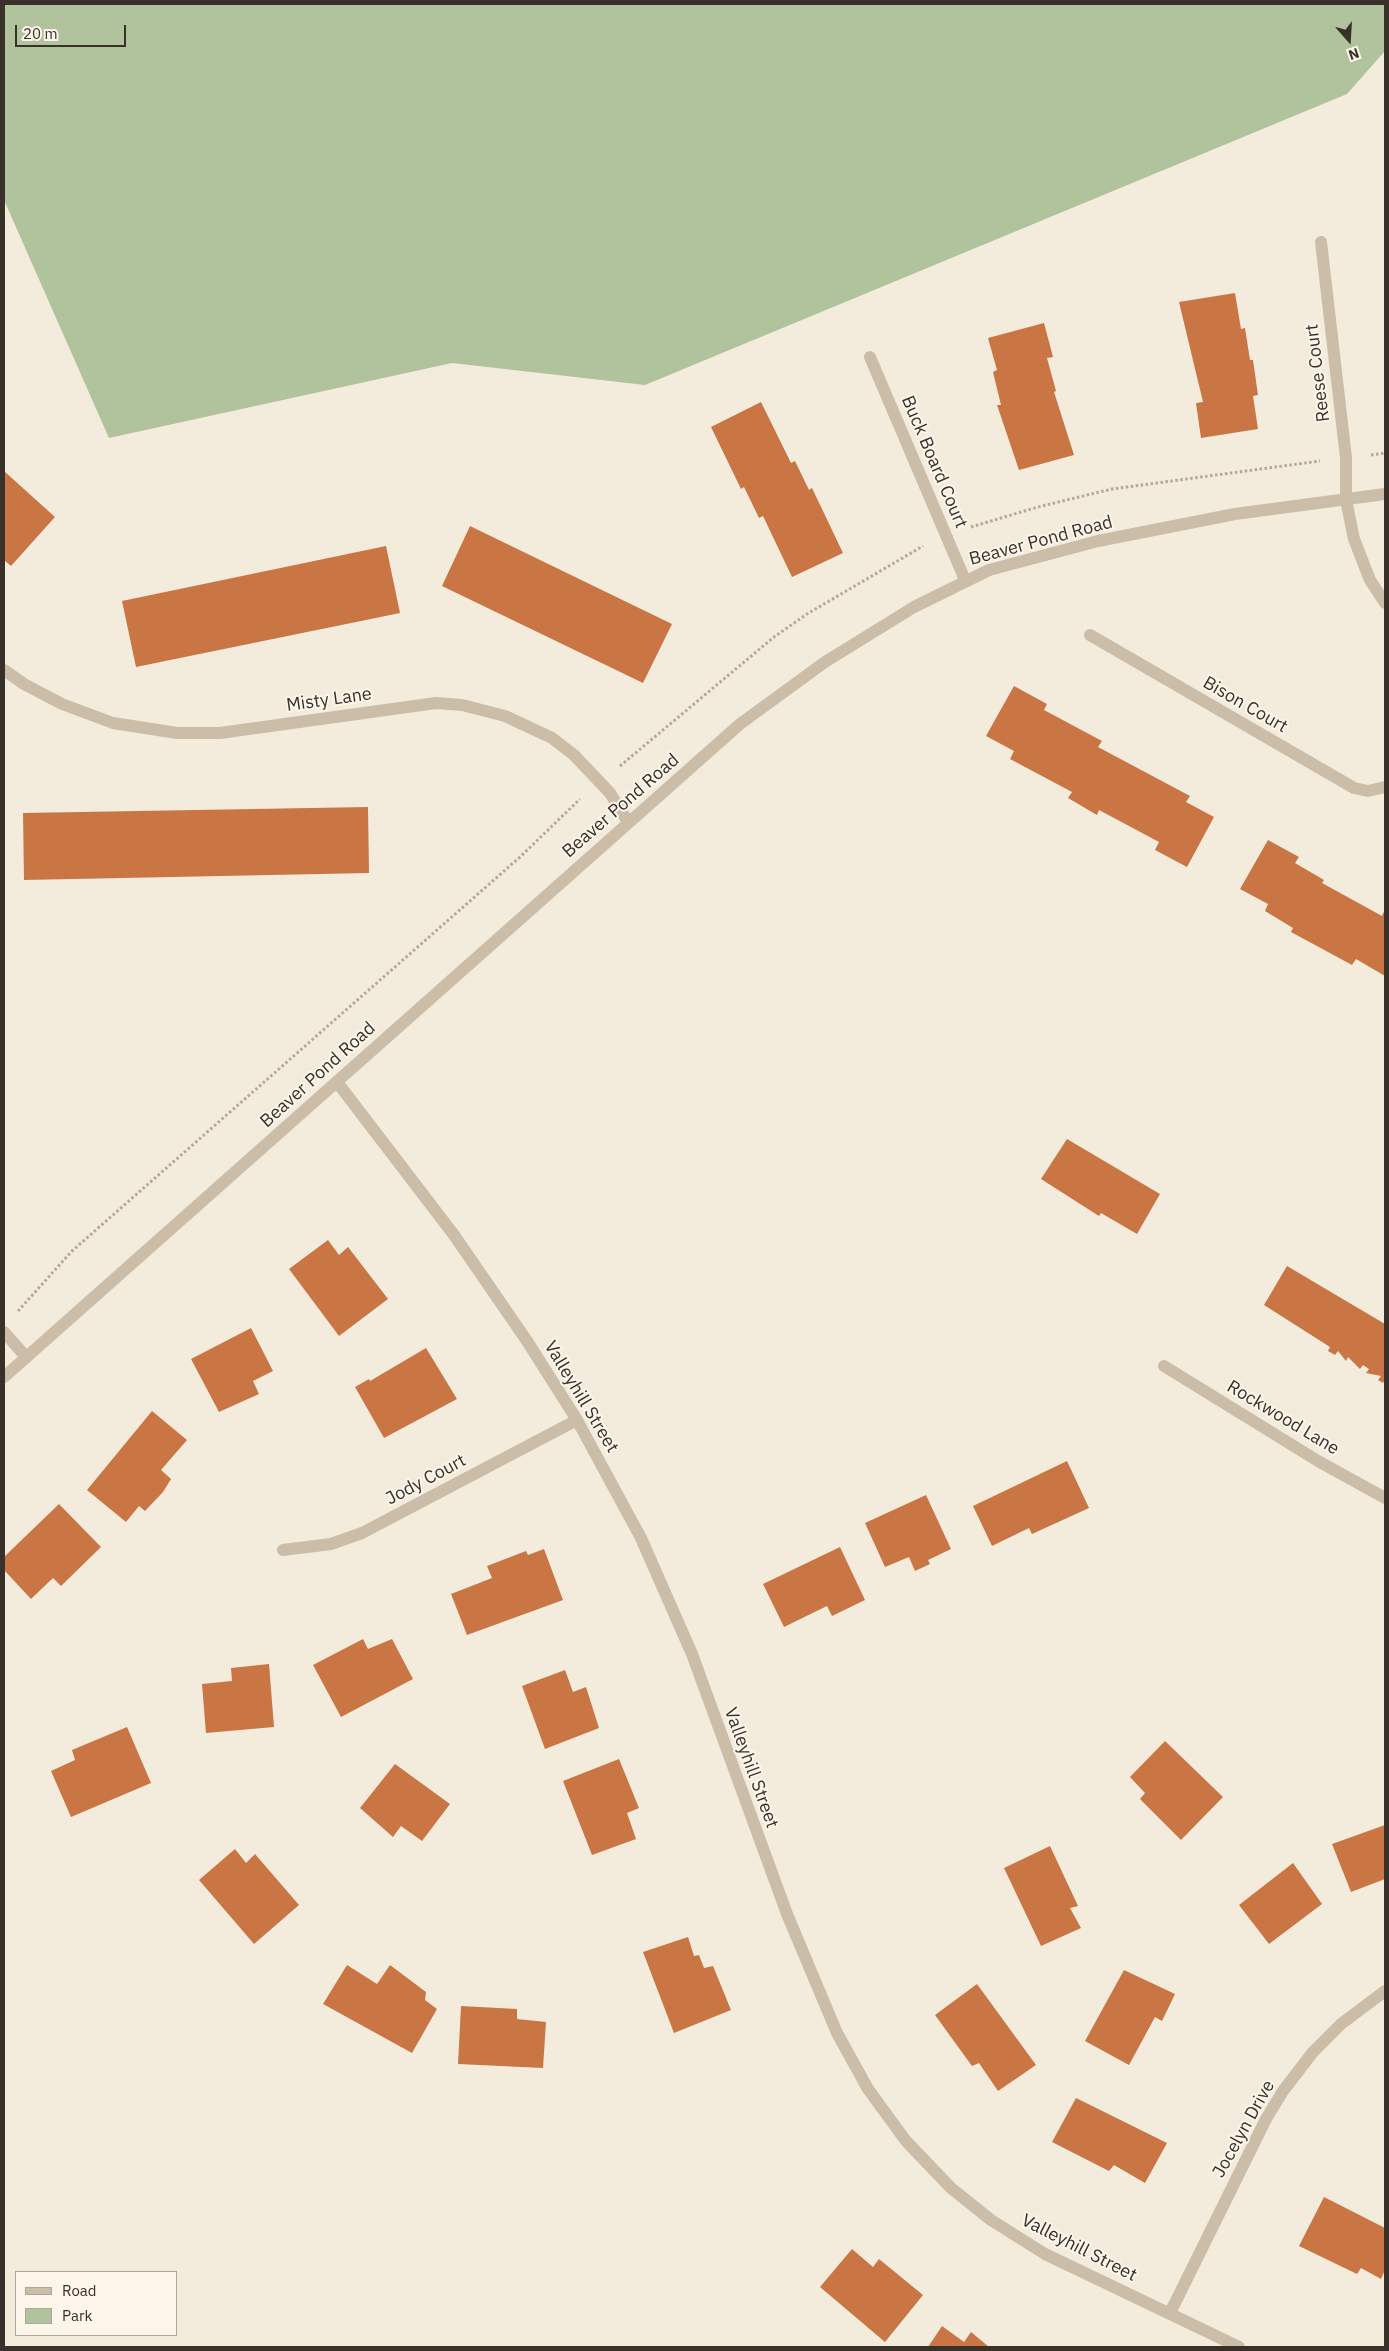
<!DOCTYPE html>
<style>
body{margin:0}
#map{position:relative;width:1389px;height:2351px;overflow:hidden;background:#f3ecdd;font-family:"IBM Plex Sans",sans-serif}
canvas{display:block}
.frame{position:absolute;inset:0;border:5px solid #393029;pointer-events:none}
.legend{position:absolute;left:15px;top:2271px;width:162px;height:65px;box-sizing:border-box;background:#fbf5ea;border:1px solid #ada69d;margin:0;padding:6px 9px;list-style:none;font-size:15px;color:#393029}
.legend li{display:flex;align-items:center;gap:10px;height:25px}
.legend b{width:25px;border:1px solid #ada69d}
.north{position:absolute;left:1324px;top:15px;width:50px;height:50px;-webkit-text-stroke:4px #fbf5ea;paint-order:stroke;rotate:161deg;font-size:14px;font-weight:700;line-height:20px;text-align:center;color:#393029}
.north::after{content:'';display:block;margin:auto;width:18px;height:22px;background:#393029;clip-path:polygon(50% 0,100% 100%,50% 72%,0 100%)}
.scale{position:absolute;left:15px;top:25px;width:111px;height:22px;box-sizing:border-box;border:2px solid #393029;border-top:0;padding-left:6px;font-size:15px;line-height:18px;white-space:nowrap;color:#393029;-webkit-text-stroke:4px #fbf5ea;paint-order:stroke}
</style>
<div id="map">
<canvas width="1389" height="2351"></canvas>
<div class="frame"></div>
<ul class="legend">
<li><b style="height:6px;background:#ccbda8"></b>Road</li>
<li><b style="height:14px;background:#b1c39c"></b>Park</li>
</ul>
<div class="north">N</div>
<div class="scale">20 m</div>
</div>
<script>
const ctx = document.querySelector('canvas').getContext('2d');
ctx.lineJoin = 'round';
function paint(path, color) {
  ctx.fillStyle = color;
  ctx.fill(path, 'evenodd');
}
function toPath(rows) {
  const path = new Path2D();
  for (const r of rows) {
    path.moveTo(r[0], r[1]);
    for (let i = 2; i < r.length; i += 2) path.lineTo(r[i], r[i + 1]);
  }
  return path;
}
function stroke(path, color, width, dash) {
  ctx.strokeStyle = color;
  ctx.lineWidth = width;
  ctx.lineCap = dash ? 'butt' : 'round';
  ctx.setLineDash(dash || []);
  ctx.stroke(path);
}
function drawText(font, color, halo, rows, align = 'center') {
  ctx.font = font + ' "IBM Plex Sans",sans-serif';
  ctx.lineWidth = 4;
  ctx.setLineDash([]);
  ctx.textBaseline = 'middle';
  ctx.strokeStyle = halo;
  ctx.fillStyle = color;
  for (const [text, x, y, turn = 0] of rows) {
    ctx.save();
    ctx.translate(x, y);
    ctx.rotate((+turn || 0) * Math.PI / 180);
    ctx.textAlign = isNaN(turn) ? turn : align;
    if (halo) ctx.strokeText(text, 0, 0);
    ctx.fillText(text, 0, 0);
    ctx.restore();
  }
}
paint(toPath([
 [4,4,1385,4,1385,51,1347,94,645,385,452,363,109,438,4,200]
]), '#b1c39c');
paint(toPath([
 [1235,293,1241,329,1245,328,1250,360,1253,360,1258,395,1253,396,1258,429,1201,438,1196,403,1203,402,1179,302],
 [1044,323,1053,357,1047,358,1056,391,1054,392,1074,455,1019,470,997,405,1001,405,993,372,997,370,988,338],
 [761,402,791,463,795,461,809,490,812,488,843,553,792,577,763,516,759,518,744,487,741,489,711,427],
 [4,471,55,517,11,566,4,560],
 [470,526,672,624,643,683,442,586],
 [386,546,400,613,136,667,122,601],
 [1014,686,1047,704,1044,710,1102,741,1098,747,1190,796,1186,802,1214,817,1187,867,1155,850,1159,842,1099,810,1097,815,1068,798,1072,792,1010,759,1014,751,986,736],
 [368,807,369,873,24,880,23,813],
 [1268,840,1299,857,1295,863,1324,880,1322,883,1382,916,1385,909,1385,976,1356,959,1352,965,1291,932,1293,928,1265,911,1268,904,1240,889],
 [1067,1139,1160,1194,1137,1234,1101,1213,1099,1216,1041,1179],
 [328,1240,339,1255,348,1247,388,1299,339,1336,289,1269],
 [1287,1266,1385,1324,1385,1379,1383,1383,1378,1380,1381,1376,1366,1373,1369,1369,1363,1365,1360,1369,1348,1357,1346,1361,1338,1351,1335,1355,1328,1351,1330,1347,1264,1305],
 [251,1328,273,1371,253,1381,259,1394,219,1412,191,1359],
 [426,1348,457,1399,384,1438,355,1387,369,1379,370,1381],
 [152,1411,187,1440,161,1470,171,1479,163,1492,145,1511,139,1506,126,1522,87,1490],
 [1067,1461,1089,1508,1032,1534,1029,1528,992,1546,973,1506],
 [926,1495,951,1549,928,1560,930,1564,915,1571,909,1557,885,1567,865,1523],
 [59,1504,101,1547,61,1586,53,1578,31,1599,4,1570,4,1557],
 [840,1547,865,1600,832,1616,827,1606,784,1627,763,1584],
 [544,1549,563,1600,467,1635,451,1594,492,1578,487,1566,526,1551,528,1555],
 [363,1639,368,1649,392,1639,413,1679,341,1717,313,1665],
 [269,1664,274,1727,206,1733,202,1684,232,1681,231,1668],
 [565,1670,573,1692,586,1687,599,1728,545,1749,522,1686],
 [127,1727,151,1783,71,1817,51,1771,75,1760,72,1750],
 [1165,1741,1223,1797,1181,1840,1140,1799,1145,1793,1130,1777],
 [619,1759,639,1808,627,1813,636,1839,592,1855,563,1781],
 [395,1764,450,1804,422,1841,401,1826,393,1837,360,1808],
 [1385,1825,1385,1879,1351,1892,1332,1844],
 [1050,1846,1078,1906,1070,1908,1081,1928,1041,1946,1004,1868],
 [235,1849,246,1863,255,1854,299,1905,254,1944,199,1880],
 [1293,1863,1322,1904,1269,1944,1239,1905],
 [688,1937,694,1956,699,1955,704,1968,713,1966,731,2010,674,2033,643,1952],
 [347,1965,377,1984,390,1965,426,1992,425,2000,437,2009,412,2053,323,2004],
 [1124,1970,1175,1994,1162,2021,1155,2017,1129,2065,1085,2041],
 [977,1984,1036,2065,998,2091,979,2063,972,2066,935,2015],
 [461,2006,517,2009,517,2019,546,2022,543,2068,458,2064],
 [1076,2098,1167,2143,1145,2183,1114,2165,1109,2171,1052,2142],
 [1324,2197,1385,2228,1385,2270,1381,2279,1361,2268,1357,2274,1299,2246],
 [852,2249,873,2267,879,2259,923,2295,885,2342,820,2287],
 [942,2326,964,2342,971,2332,989,2347,928,2347]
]), '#ca7544');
stroke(toPath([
 [1371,455,1385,453],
 [971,527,1038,507,1112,489,1320,461],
 [620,766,774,637,807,614,923,546],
 [18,1311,72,1251,520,857,580,799]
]), '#b8a792', 3, [2.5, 2.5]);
stroke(toPath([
 [1321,242,1346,458,1346,500,1354,539,1370,580,1385,603],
 [870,357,965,580],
 [1090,635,1354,788,1368,791,1385,787],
 [4,670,24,684,62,704,113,723,177,733,220,733,436,703,462,705,505,716,552,738,574,755,610,793,628,822],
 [337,1082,454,1235,527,1341,577,1420,641,1538,692,1654,787,1914,837,2033,868,2089,906,2141,951,2188,991,2220,1045,2254,1239,2347],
 [4,1332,26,1357],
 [1164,1366,1318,1461,1385,1498],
 [4,1377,740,724,825,662,914,607,989,570,1098,541,1235,514,1385,494],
 [283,1550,331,1544,362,1533,577,1420],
 [1170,2313,1266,2119,1283,2091,1313,2052,1341,2024,1385,1991]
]), '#ccbda8', 12);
drawText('18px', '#393029', '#fbf5ea', [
 ["Reese Court",1318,373,-97],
 ["Buck Board Court",934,462,67],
 ["Beaver Pond Road",1041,541,-15],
 ["Misty Lane",329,700,-8],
 ["Bison Court",1245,705,30],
 ["Beaver Pond Road",621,806,-41],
 ["Beaver Pond Road",318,1075,-42],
 ["Valleyhill Street",581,1397,59],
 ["Rockwood Lane",1283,1418,31],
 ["Jody Court",426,1480,-28],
 ["Valleyhill Street",751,1768,70],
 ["Jocelyn Drive",1244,2129,-61],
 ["Valleyhill Street",1079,2248,27]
]);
</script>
